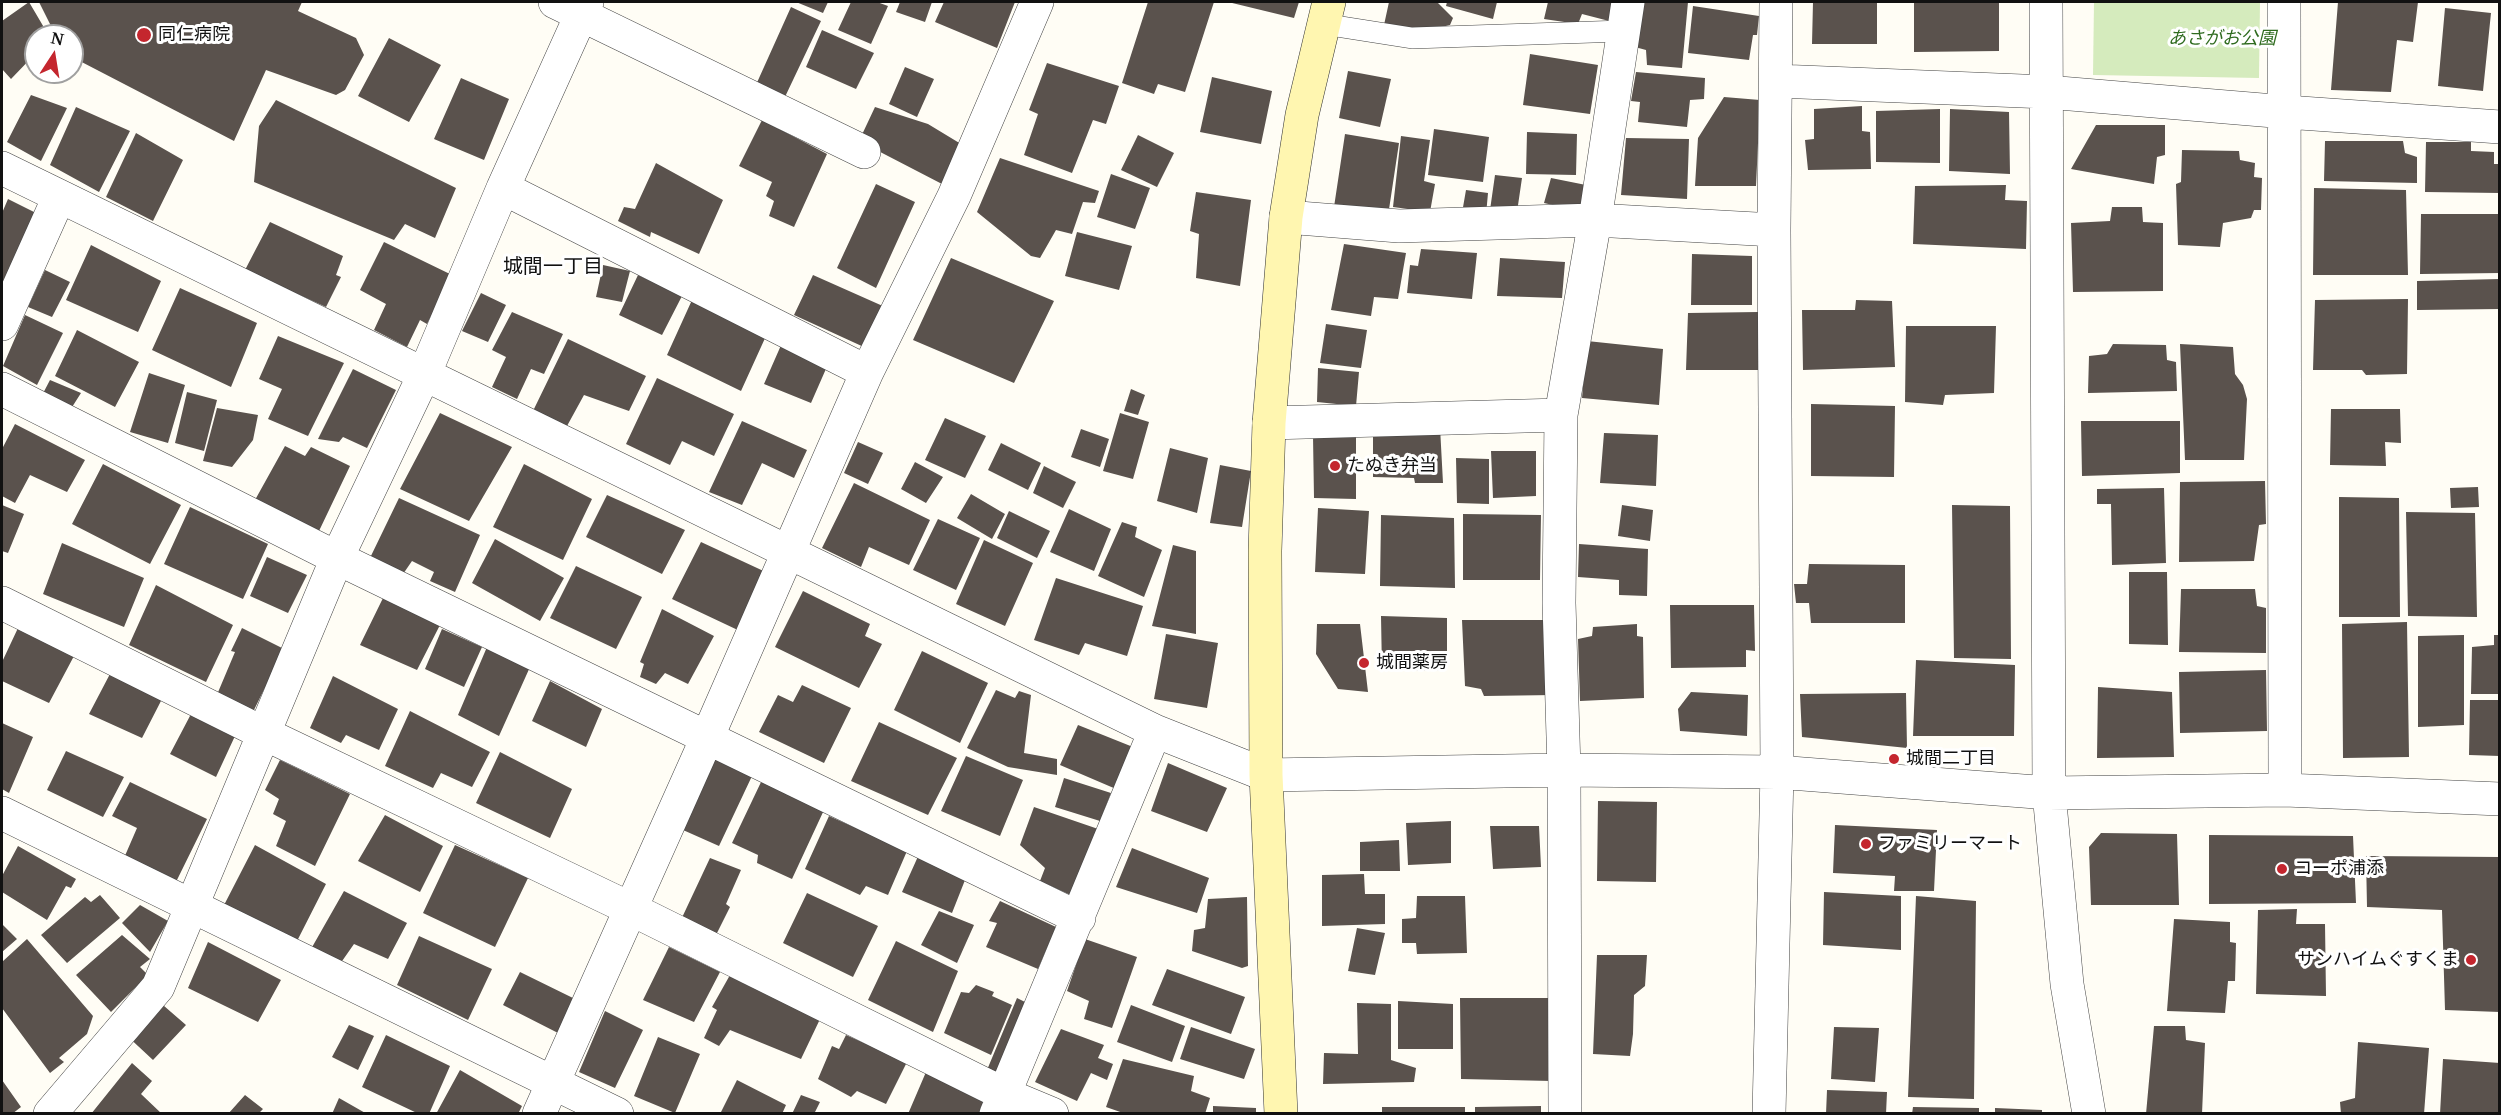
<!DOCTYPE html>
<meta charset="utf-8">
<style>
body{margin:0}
#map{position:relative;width:2501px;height:1115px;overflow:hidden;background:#fffdf5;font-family:"Noto Serif",serif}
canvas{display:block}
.frame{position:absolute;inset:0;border:3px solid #111;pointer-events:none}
.north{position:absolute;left:24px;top:24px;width:60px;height:60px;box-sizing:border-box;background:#fff;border:2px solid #a0a0a0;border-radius:50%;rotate:12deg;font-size:16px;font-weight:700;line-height:24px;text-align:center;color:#111}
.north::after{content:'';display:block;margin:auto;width:21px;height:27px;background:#c4262e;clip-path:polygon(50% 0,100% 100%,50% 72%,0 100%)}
</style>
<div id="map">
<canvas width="2501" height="1115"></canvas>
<div class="frame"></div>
<div class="north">N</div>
</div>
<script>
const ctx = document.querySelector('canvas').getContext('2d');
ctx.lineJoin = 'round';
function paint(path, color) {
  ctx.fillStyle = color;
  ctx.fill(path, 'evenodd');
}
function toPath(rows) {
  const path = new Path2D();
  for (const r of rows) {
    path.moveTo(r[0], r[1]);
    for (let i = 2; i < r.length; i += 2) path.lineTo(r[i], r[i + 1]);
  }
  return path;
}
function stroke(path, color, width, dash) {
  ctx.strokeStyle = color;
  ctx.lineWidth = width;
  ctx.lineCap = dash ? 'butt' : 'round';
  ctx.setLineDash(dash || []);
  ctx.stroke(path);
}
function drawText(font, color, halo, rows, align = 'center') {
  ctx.font = font + ' "Noto Serif","Noto Sans JP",serif';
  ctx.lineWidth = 6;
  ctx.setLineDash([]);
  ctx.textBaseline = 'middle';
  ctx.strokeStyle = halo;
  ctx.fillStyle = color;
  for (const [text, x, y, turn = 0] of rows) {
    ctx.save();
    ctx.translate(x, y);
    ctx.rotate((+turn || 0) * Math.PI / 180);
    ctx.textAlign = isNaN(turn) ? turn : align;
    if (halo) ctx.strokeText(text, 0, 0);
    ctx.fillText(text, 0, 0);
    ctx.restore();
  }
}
paint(toPath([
 [2094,2,2260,2,2259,78,2093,75]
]), '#d5ebbd');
paint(toPath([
 [29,2,49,36,36,36,36,53,11,79,2,69,2,21],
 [39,2,302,2,298,11,356,38,364,55,345,90,336,95,266,70,234,141,72,57,72,36,56,36],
 [796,2,828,2,823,13],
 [851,2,877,2,888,6,871,44,838,30],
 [900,2,932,2,925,22,896,12],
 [944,2,1015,2,997,48,935,22],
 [1148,2,1214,2,1185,92,1158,84,1154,94,1122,83],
 [1228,2,1299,2,1294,18],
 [1389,2,1437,2,1453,18,1450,25,1420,32,1384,25],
 [1447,2,1497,2,1493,19,1446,6],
 [1548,2,1616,2,1613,22,1582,14,1578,24,1544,19],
 [1642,2,1688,2,1682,68,1647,65,1646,50,1635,47],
 [1813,2,1877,2,1877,44,1812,44],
 [1914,2,1999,2,1999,51,1914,52],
 [2338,2,2418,2,2413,42,2397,40,2391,92,2331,90],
 [1693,6,1759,16,1757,35,1753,35,1749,60,1688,53],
 [791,7,821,21,784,99,755,87],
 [2445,8,2491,13,2483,91,2438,86],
 [822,30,874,53,856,89,806,67],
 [389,38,441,65,409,122,358,96],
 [1530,54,1598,65,1590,114,1523,105],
 [1047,63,1119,86,1106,124,1093,120,1072,173,1024,155,1038,114,1029,110],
 [905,67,934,79,917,117,889,104],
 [1348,71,1391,79,1380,127,1339,118],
 [1636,72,1705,78,1704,99,1690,100,1687,127,1638,122,1640,102,1631,101],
 [1212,77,1272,91,1261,144,1200,132],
 [461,78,509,99,484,160,434,139],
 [31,95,67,108,41,161,7,142],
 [1724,97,1760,100,1756,186,1695,186,1698,138],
 [276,100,456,188,435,238,405,224,394,240,254,182,259,126],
 [1862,106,1862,131,1870,132,1871,169,1808,170,1805,140,1814,139,1814,109],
 [76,107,130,131,99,192,50,165],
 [875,107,928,124,961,144,942,184,859,141],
 [1940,109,1940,163,1876,162,1876,111],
 [1950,109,2009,112,2010,174,1949,171],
 [762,120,827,154,794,227,769,216,774,201,766,196,772,182,739,166],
 [2096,125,2165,125,2165,155,2157,157,2154,184,2071,169],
 [1434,129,1489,137,1483,182,1428,175],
 [1527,132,1577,134,1576,175,1526,174],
 [136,133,183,160,153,221,106,197],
 [1345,134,1399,143,1388,216,1334,207],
 [1138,135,1174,153,1157,187,1121,170],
 [1401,136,1430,140,1424,181,1435,184,1430,212,1393,207],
 [1626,138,1689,139,1687,199,1621,195],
 [2325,141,2403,141,2405,153,2417,157,2417,183,2324,181],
 [2426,142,2471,142,2471,151,2494,152,2494,164,2500,164,2500,193,2425,192],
 [2182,150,2239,151,2240,160,2255,163,2254,177,2262,178,2261,210,2254,210,2251,218,2223,223,2220,247,2178,245,2176,184,2181,182],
 [1000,158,1099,191,1095,203,1083,202,1072,234,1056,230,1040,258,1031,256,977,212],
 [656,163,723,200,699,254,651,232,650,237,618,221,624,207,635,209],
 [1111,174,1150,188,1135,229,1097,217],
 [1495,175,1522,178,1517,212,1490,210],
 [1551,178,1586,185,1579,211,1544,203],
 [876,184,915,202,876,288,837,268],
 [2006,185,2005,200,2027,201,2026,249,1913,244,1915,186],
 [2314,188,2406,190,2408,275,2313,275],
 [1466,190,1488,193,1486,215,1462,213],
 [1196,192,1251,200,1240,286,1196,278,1199,234,1190,231],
 [8,199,46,218,2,289,2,213],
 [2112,207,2142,207,2143,222,2163,223,2163,291,2073,292,2071,223,2110,221],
 [2421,214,2500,214,2500,273,2420,274],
 [270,222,343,256,336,275,341,277,326,307,245,270],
 [1077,232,1132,246,1119,290,1065,276],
 [384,242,452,275,427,324,420,320,407,347,374,330,386,304,360,290],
 [1344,244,1406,253,1398,299,1374,297,1371,316,1331,310],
 [91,245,161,281,138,332,66,300],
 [1421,249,1477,253,1472,299,1407,293,1410,265,1418,266],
 [1692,254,1752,256,1752,305,1691,305],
 [951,258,1054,301,1014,383,913,340],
 [1500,258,1565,262,1562,298,1497,296],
 [603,265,630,271,622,302,596,297],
 [45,270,70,282,52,317,28,307],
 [638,275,682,296,662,335,619,315],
 [813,275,885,307,866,348,794,315],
 [2500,279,2500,309,2417,310,2417,281],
 [180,288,257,323,231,387,152,350],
 [481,293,506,305,488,342,462,331],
 [2408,299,2407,374,2366,375,2362,370,2313,370,2315,300],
 [692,300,766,336,741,391,667,355],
 [1856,300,1892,301,1895,367,1803,370,1802,310,1855,310],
 [512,312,563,334,544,374,531,369,517,399,492,387,506,357,492,350],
 [1758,312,1759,370,1686,370,1688,313],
 [25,315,63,333,37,385,3,366],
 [1326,324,1367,330,1361,368,1320,363],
 [1906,326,1996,326,1994,393,1945,395,1943,405,1905,402],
 [77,330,139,362,115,407,55,376],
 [278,336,344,363,308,436,268,419,282,389,259,379],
 [568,339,646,376,629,411,584,395,567,426,533,411],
 [1587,341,1663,349,1659,405,1582,398],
 [782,343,829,362,811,403,764,384],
 [2113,344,2166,345,2167,360,2176,362,2177,391,2088,393,2089,356,2107,354],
 [2180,344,2233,347,2235,374,2243,385,2247,399,2244,460,2185,460],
 [1318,368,1359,372,1356,406,1317,402],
 [353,369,396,390,367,448,343,437,339,442,318,439],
 [149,373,185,385,168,443,130,432],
 [657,378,734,414,714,456,682,441,670,465,626,444],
 [50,380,81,393,67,415,39,401],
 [1131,389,1145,395,1138,415,1124,411],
 [187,392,217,400,204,451,175,443],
 [1811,404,1895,406,1894,477,1811,476],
 [217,408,258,415,253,440,232,467,203,461],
 [2331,409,2400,409,2401,443,2385,442,2386,466,2330,465],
 [440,413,512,447,469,521,400,489],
 [1120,413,1149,422,1133,479,1103,471],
 [945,418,986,436,965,478,925,460],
 [742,421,807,450,794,478,762,463,742,505,709,492],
 [2081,421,2180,421,2180,473,2082,476],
 [15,424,85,460,67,492,30,475,15,503,2,496,2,449],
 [1440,427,1443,483,1415,483,1414,478,1373,477,1373,430],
 [1081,429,1109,439,1100,467,1071,457],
 [1604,433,1658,435,1656,486,1600,483],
 [1313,436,1356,436,1356,499,1314,498],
 [858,442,883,453,868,484,844,473],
 [1001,443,1041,463,1028,490,988,470],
 [285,446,305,456,311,447,350,466,319,531,255,500],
 [1170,448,1208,458,1197,513,1157,501],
 [1491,451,1536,451,1536,496,1493,498],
 [1456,458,1489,459,1489,504,1457,503],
 [915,462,943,477,926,503,901,489],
 [103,464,181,505,150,564,72,524],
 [524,464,592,499,563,560,493,527],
 [1220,465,1251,471,1242,527,1210,523],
 [1044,466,1076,482,1063,508,1033,493],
 [2265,481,2266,524,2259,525,2254,561,2179,562,2180,482],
 [854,483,930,520,909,565,869,547,861,567,822,548],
 [2478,487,2479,507,2451,508,2450,488],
 [2164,488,2166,563,2112,565,2111,504,2097,504,2097,489],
 [971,494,1005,514,992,539,957,518],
 [607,495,685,530,662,574,586,537],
 [2339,497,2399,498,2400,617,2339,617],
 [399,498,480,535,455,592,430,581,434,572,412,561,401,577,369,560],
 [2,505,24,514,8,553,2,551],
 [1622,505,1653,510,1650,541,1618,536],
 [1952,505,2010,506,2011,659,1954,658],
 [190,507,268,544,243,599,164,564],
 [1318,508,1369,511,1365,574,1315,572],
 [1069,509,1111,529,1094,571,1050,552],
 [1009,511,1050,531,1037,558,997,538],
 [2406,512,2475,513,2477,617,2408,616],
 [1463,514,1541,515,1540,580,1463,580],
 [1381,515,1454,518,1455,588,1380,586],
 [938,519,980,538,956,590,913,570],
 [1122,522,1137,527,1135,537,1162,550,1144,597,1098,576],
 [495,539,564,578,540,621,472,583],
 [984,540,1033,563,1005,626,956,604],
 [701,542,770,574,742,632,672,599],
 [62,543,144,578,124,627,43,594],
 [1579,544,1648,549,1647,596,1619,595,1619,580,1578,577],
 [1173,545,1196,551,1196,634,1152,626],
 [267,557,307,575,288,613,250,596],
 [1809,564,1905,565,1905,623,1811,623,1809,603,1796,603,1794,584,1807,584],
 [576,566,642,597,616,649,550,618],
 [2129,572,2167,572,2168,645,2129,644],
 [1056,578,1143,606,1127,656,1085,643,1079,655,1034,640],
 [156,585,233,625,206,682,129,645],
 [2181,589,2255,589,2257,606,2266,608,2266,653,2179,652],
 [803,591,870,624,865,636,882,644,859,688,775,647],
 [383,598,440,625,417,670,360,645],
 [1670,605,1754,605,1755,651,1746,650,1746,667,1671,668],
 [662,609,714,636,688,684,665,673,656,684,640,677,644,664,640,662],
 [1381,616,1447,618,1447,670,1382,671],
 [1462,620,1553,620,1554,695,1484,696,1481,689,1465,686],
 [2407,622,2409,757,2343,758,2342,624],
 [1317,624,1360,624,1368,692,1338,689,1316,654],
 [1637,624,1637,636,1643,637,1644,698,1580,701,1578,639,1592,636,1593,627],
 [18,628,74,656,49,703,2,681,2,662],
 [242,628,284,649,251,716,216,697,235,652,231,651],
 [442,629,482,647,464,687,425,669],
 [1166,634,1218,643,1207,708,1154,699],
 [2464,635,2464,725,2418,727,2418,636],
 [2494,635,2500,635,2500,694,2471,694,2472,647,2494,645],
 [487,647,530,667,499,736,458,715],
 [922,651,988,683,960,743,894,710],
 [1916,660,2015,665,2014,736,1913,736],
 [2266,670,2267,731,2180,733,2179,672],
 [111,672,162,699,142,738,89,714],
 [333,676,398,709,379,750,346,735,341,743,310,728],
 [550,681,602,709,586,747,532,721],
 [802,685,851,708,824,763,759,732,778,695,793,702],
 [2098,687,2172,692,2174,757,2097,758],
 [996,690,1015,698,1019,691,1031,695,1024,753,1057,759,1057,775,1008,767,967,748],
 [1691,692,1748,695,1747,736,1680,731,1678,709],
 [1906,693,1907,748,1802,737,1800,694],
 [2470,700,2500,700,2500,756,2469,755],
 [410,711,490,752,472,787,441,773,433,788,385,766],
 [191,714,235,736,216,777,170,754],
 [879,722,957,758,928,815,851,781],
 [2,723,33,737,9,793,2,789],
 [1078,725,1133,747,1116,789,1060,765],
 [66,751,124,777,103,817,47,790],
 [500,752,572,789,550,838,476,803],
 [966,756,1023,780,1000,836,941,811],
 [715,758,752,776,719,846,683,830],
 [280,760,350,794,315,866,276,846,286,821,273,814,279,799,265,790],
 [1168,763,1227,788,1207,832,1151,811],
 [1064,778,1111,793,1100,821,1055,807],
 [762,780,824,810,792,879,757,863,758,855,732,843],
 [130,782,207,819,175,884,124,858,137,828,112,816],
 [1598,801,1657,802,1656,882,1597,881],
 [1034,807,1104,831,1077,898,1040,881,1045,868,1020,845],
 [385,815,443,846,420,892,358,861],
 [829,816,907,851,888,895,866,886,860,895,805,869],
 [1451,821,1451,863,1408,865,1406,823],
 [1835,825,1937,830,1934,891,1894,891,1895,876,1833,873],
 [1490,826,1539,826,1541,867,1493,869],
 [2101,833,2177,834,2179,905,2091,905,2089,847],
 [2209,835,2353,836,2356,903,2209,904],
 [1399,840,1400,871,1360,871,1360,842],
 [255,845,326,884,295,945,222,909],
 [455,845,528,878,495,947,423,913],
 [18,846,76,879,71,888,66,886,47,920,2,892,2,876],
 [1132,848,1209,878,1197,913,1116,887],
 [920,852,967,875,952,913,902,892],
 [2366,856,2500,857,2500,1012,2445,1010,2442,910,2367,907],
 [710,858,741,870,726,904,730,907,713,941,679,924],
 [1364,874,1365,894,1385,894,1385,924,1322,926,1322,875],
 [344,891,407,923,388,959,354,944,340,964,311,949],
 [1824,892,1901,896,1901,950,1823,945],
 [807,893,878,926,853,977,783,943],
 [100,895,120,918,67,963,41,935,85,897,91,902],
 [1417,896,1465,896,1467,953,1417,954,1416,943,1402,943,1402,919,1416,918],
 [1916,896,1976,901,1974,1099,1908,1097],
 [1247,897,1248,966,1242,968,1192,951,1194,930,1205,928,1208,899],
 [1000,901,1056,927,1038,969,986,947,997,923,989,921],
 [140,905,168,921,150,952,122,923],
 [2297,909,2296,924,2325,924,2326,996,2256,994,2258,910],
 [939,911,974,925,957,963,921,945],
 [2174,919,2230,922,2230,942,2236,943,2235,981,2228,981,2225,1013,2167,1011],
 [2,924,17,939,2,952],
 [1357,928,1385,933,1375,975,1348,971],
 [122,935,150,959,140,967,148,975,111,1012,76,975],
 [419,936,492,969,468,1020,397,985],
 [27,939,93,1016,87,1034,59,1058,64,1062,50,1073,2,1008,2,962],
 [1085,939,1137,957,1112,1028,1084,1019,1089,1001,1067,991],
 [896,941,958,971,933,1032,868,1000],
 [208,942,281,980,258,1022,188,988],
 [669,947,720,972,694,1022,643,1000],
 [1597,955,1647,955,1645,986,1634,995,1633,1034,1630,1056,1593,1054],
 [1167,969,1245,997,1231,1034,1152,1005],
 [520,972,575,999,558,1033,503,1005],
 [730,975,821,1017,801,1059,730,1030,719,1046,704,1038,717,1010,712,1007],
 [976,985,994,992,992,996,1012,1005,991,1055,944,1033,961,992,969,993],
 [1017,998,1035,1007,1004,1079,987,1070],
 [1460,998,1550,998,1552,1081,1461,1079],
 [156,999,186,1025,153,1060,124,1033],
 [1398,1001,1453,1004,1453,1049,1398,1049],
 [1357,1003,1391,1004,1391,1060,1416,1068,1414,1082,1323,1084,1324,1053,1358,1054],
 [1131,1005,1185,1026,1172,1062,1117,1042],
 [605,1011,643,1030,615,1088,579,1072],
 [349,1025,374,1036,358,1070,332,1057],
 [2154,1026,2185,1026,2186,1040,2205,1043,2202,1114,2146,1114],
 [1191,1027,1255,1049,1244,1079,1180,1059],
 [1834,1027,1879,1028,1875,1082,1831,1079],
 [1061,1029,1104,1045,1098,1058,1113,1064,1107,1080,1091,1073,1077,1101,1035,1082],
 [386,1035,450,1066,429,1114,419,1114,362,1087],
 [846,1035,907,1062,886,1104,857,1091,851,1097,818,1079,832,1046,839,1049],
 [658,1037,700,1054,675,1113,634,1096],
 [2358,1042,2429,1048,2424,1114,2341,1114,2340,1102,2355,1098],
 [1123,1059,1194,1076,1191,1091,1210,1098,1205,1114,1126,1114,1106,1107],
 [2443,1059,2500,1063,2500,1114,2440,1114],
 [132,1063,152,1081,141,1094,162,1114,91,1114],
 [460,1070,522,1106,518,1114,436,1114],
 [926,1072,989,1103,984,1114,908,1114],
 [2,1080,21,1107,12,1114,2,1114],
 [737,1080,786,1105,782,1114,720,1114],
 [1827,1090,1887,1092,1886,1114,1826,1114],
 [245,1095,263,1109,258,1114,228,1114],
 [801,1095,820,1102,814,1114,792,1114],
 [339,1098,367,1114,332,1114],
 [1213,1106,1256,1108,1256,1114,1213,1114],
 [1541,1106,1541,1114,1475,1114,1475,1107],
 [1382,1107,1465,1107,1465,1114,1382,1114],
 [1913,1107,1979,1108,1979,1114,1912,1114],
 [1995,1108,2042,1110,2042,1114,1995,1114]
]), '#5a524d');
const lane = toPath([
 [1323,24,1412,38,1623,31]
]);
const street = toPath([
 [555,2,864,152],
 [2046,2,2049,793,2067,984,2089,1114],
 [2284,2,2285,790],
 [1777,81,2047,92,2286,112,2500,127],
 [2,168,1155,731,1266,775,1564,770,1777,772,2049,793,2285,790,2500,799],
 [503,188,867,372],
 [1286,217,1399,226,1595,220,1774,230],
 [2,324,59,197],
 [2,389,337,558,1079,918],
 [1269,423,1561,415],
 [2,603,263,733,631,909,1004,1094,1052,1114],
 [2,813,617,1114],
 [50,1114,158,987,337,558,424,375,503,188,587,2],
 [539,1114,707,738,867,372,954,196,1037,2],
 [996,1114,1155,731],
 [1565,1114,1564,770,1559,603,1561,415,1595,220,1628,2],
 [1769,1114,1777,772,1774,230,1776,2]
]);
const secondary = toPath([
 [1281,1114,1266,775,1265,551,1269,423,1286,217,1302,115,1329,2]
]);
stroke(lane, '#444', 22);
stroke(street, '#444', 34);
stroke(secondary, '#333', 34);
stroke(lane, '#fff', 21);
stroke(street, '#fff', 33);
stroke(secondary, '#fff6b0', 33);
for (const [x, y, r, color] of [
 [144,35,8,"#c4262e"],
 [1335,466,6,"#c4262e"],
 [1364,663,6,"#c4262e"],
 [1894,759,6,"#c4262e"],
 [1866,844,6,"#c4262e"],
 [2282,869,6,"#c4262e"],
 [2471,960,6,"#c4262e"]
]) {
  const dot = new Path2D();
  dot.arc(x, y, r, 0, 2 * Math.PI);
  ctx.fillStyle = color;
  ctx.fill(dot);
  stroke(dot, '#fff', 2);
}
drawText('18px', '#111', '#fff', [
 ["同仁病院",158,35],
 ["たぬき弁当",1347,466],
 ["城間薬房",1376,663],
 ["城間二丁目",1906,759],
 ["ファミリーマート",1878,844],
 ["コーポ浦添",2294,869],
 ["サンハイムぐすくま",2459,960,"right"]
], 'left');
drawText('italic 18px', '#2f6b1f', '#fff', [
 ["あさがお公園",2222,39]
]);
drawText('20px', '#111', '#fff', [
 ["城間一丁目",553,267]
]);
</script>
